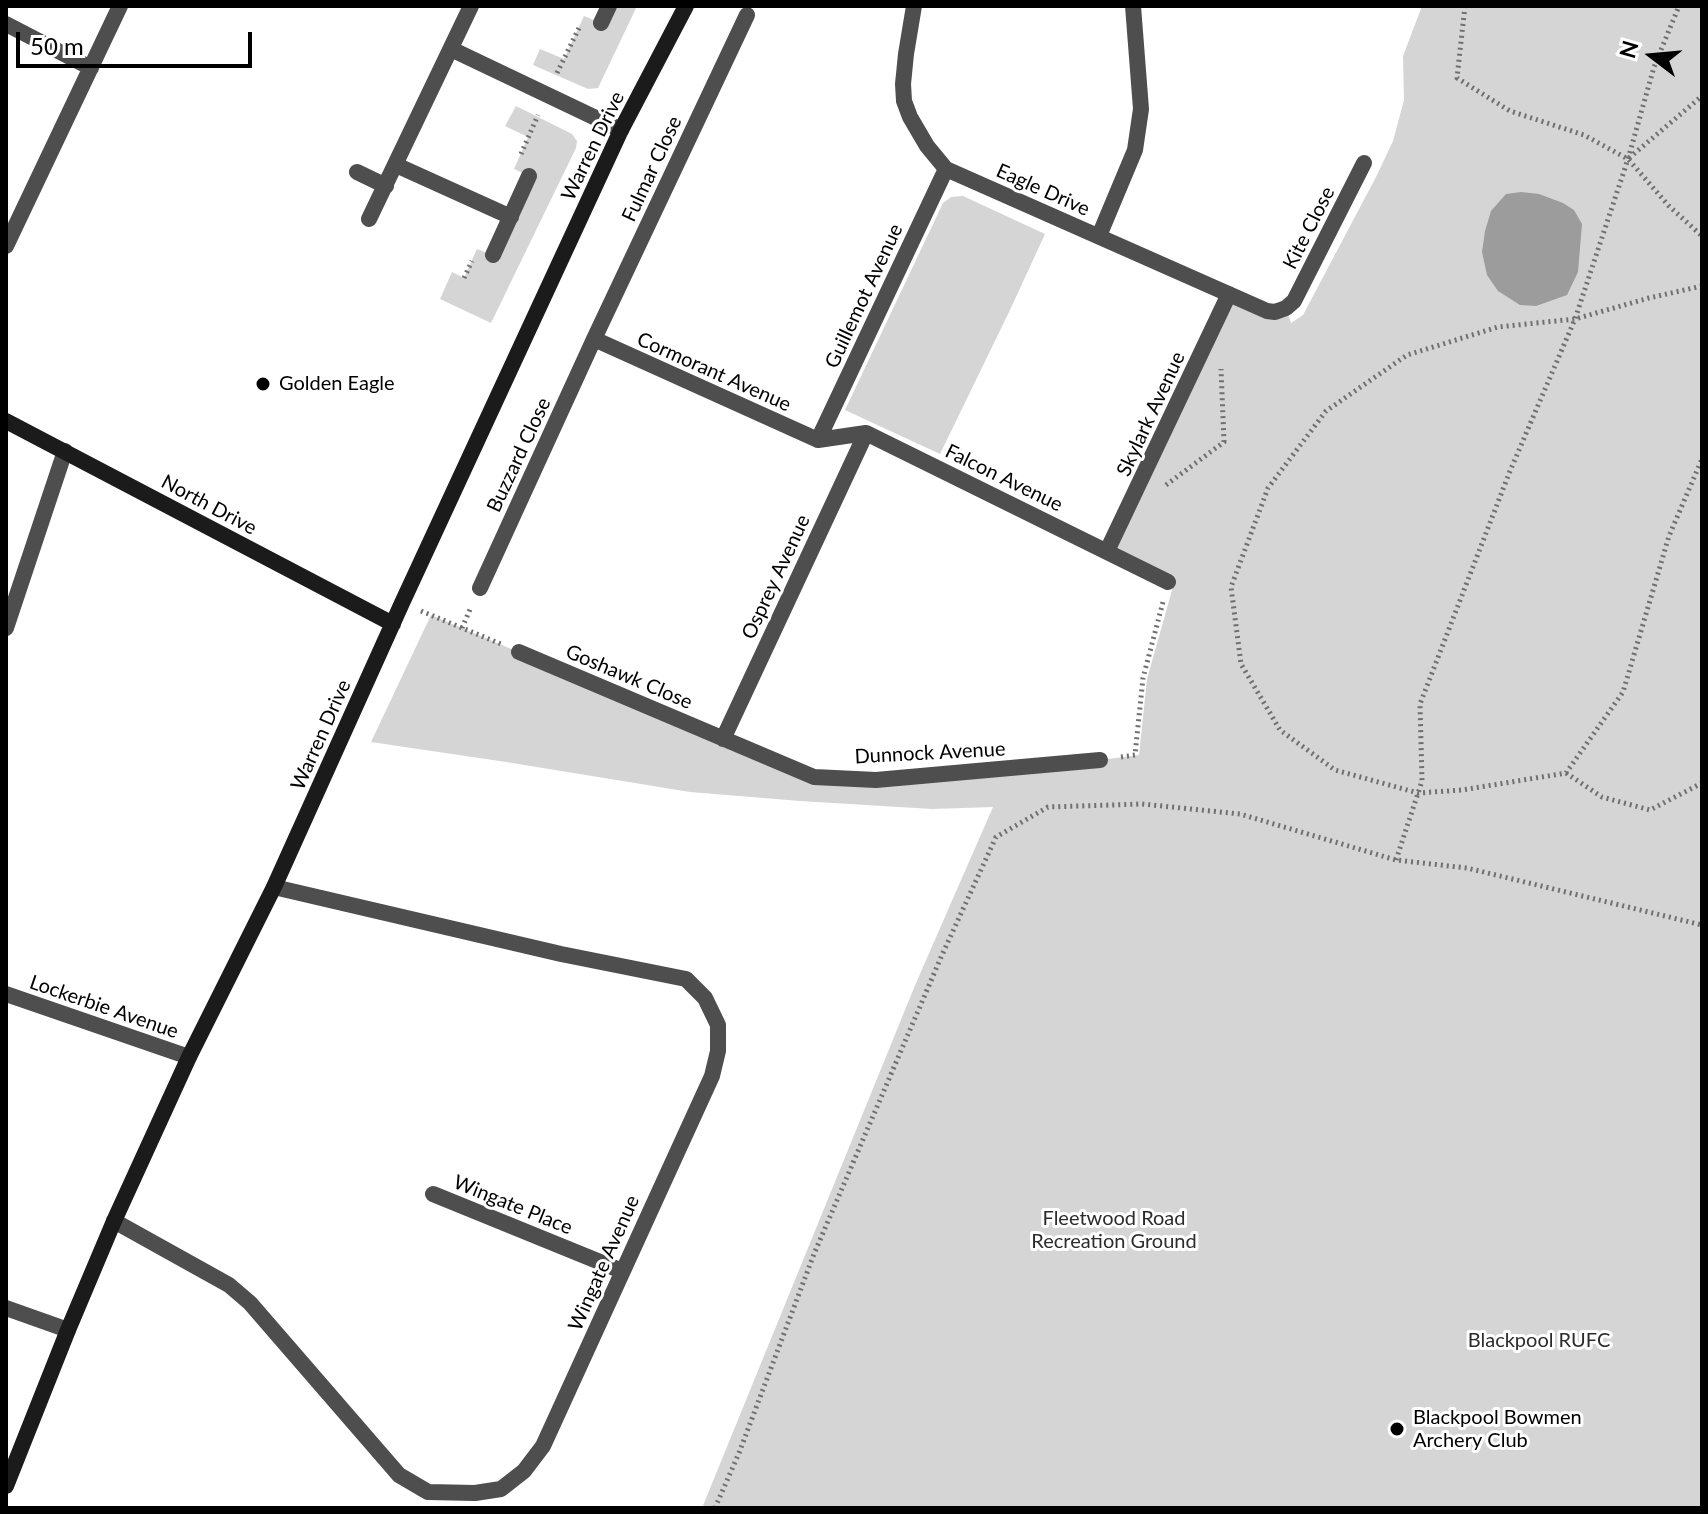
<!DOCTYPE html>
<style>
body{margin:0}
#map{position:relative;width:1708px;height:1514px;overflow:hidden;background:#fff;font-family:Lato,sans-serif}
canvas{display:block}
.frame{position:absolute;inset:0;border:8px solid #000;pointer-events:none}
.north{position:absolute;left:1612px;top:16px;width:80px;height:80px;-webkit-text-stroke:6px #fff;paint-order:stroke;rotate:286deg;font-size:22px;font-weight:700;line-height:32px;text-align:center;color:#000}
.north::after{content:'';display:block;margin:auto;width:28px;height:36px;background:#000;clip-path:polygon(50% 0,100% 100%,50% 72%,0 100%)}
.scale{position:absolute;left:16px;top:32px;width:236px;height:36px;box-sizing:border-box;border:4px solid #000;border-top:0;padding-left:10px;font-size:24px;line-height:28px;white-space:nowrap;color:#000;-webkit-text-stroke:6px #fff;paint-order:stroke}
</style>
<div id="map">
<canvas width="1708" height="1514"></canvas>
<div class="frame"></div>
<div class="north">N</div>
<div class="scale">50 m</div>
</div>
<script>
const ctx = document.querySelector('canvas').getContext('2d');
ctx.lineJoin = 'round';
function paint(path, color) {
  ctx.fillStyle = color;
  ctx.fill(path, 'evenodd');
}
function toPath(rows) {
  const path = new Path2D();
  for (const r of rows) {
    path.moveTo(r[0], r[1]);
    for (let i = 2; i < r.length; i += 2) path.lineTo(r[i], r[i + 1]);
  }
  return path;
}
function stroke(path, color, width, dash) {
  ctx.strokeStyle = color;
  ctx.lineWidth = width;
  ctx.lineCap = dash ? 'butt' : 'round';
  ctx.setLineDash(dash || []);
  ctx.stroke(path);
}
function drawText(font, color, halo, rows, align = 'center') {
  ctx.font = font + ' Lato,sans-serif';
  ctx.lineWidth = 6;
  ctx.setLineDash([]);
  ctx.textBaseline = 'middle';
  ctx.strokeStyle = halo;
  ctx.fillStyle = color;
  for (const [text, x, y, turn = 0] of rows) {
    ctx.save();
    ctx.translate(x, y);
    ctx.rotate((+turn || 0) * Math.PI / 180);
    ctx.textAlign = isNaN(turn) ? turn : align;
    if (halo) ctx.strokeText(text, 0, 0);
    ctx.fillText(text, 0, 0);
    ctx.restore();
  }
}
paint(toPath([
 [609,6,637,6,598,88,588,89,533,65,540,49,564,59,584,16,601,23],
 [1422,6,1702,6,1702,1508,702,1508,916,983,993,807,932,809,800,801,690,792,506,762,371,742,431,615,814,777,1100,760,1139,755,1147,679,1174,583,1107,551,1229,294,1286,308,1291,323,1303,315,1376,177,1393,141,1404,100,1403,56],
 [516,106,572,134,577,141,576,148,491,323,440,299,452,272,464,278,477,249,492,255,529,176,514,169,528,137,505,126],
 [963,196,1045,234,1010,310,940,454,845,410,943,203,951,197]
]), '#d5d5d5');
paint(toPath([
 [1521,192,1539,194,1563,203,1574,210,1582,224,1578,272,1567,295,1536,306,1520,305,1498,291,1487,275,1482,252,1485,231,1491,211,1506,194]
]), '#9c9c9c');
stroke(toPath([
 [1465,6,1457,78,1510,111,1584,135,1628,159,1669,206,1702,236],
 [557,73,579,28],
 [521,154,538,115],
 [1629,158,1702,96],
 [464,278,472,261],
 [1702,286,1649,298,1575,319,1498,327,1407,355,1326,411,1268,488,1231,587,1241,664,1280,730,1335,770,1418,793,1462,790,1566,773,1623,692,1669,536,1702,459],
 [1166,485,1224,442,1221,369],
 [421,611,501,644],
 [462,628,471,607],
 [1121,757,1135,755,1143,678,1163,602],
 [1566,773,1602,797,1650,810,1702,783],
 [1396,860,1422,781,1420,704,1510,471,1575,319,1628,159,1654,67,1679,6],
 [715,1508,739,1453,814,1254,942,955,996,837,1048,807,1142,804,1240,814,1396,860,1467,868,1702,925]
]), '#707070', 5, [2, 4]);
stroke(toPath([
 [914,6,906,54,903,84,904,101,910,117,927,146,946,169,1267,311,1275,312,1286,308,1294,301,1364,163],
 [601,23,609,6],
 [6,24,91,68],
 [451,49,621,130],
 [396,165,511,217],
 [357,172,386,186],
 [369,219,471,6],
 [1099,236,1135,150,1141,109,1133,6],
 [6,246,120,6],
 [493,255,529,176],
 [594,339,818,440],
 [818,440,866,433,1168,582],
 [818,440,946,169],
 [1107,551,1229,294],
 [480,588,594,339,747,15],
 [6,628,65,451],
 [519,652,814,777,876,780,1100,760],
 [723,739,866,433],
 [6,994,189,1057],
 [433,1194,622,1271],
 [114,1221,229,1285,250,1303,399,1475,428,1492,475,1493,501,1489,524,1471,543,1446,712,1076,718,1051,718,1025,705,998,686,979,561,954,274,887],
 [6,1308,68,1330]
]), '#4e4e4e', 16);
stroke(toPath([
 [6,421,393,624],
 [6,1486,68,1330,114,1221,189,1057,274,887,402,603,621,130,686,6]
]), '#1b1b1b', 16);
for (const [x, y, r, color] of [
 [263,384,8,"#000"],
 [1397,1429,8,"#000"]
]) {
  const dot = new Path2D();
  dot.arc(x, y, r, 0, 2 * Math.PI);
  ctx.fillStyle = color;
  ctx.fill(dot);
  stroke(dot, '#fff', 3);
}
drawText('20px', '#000', '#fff', [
 ["Warren Drive",593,146,-64],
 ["Fulmar Close",652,169,-65],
 ["Eagle Drive",1043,190,24],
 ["Kite Close",1309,228,-63],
 ["Guillemot Avenue",864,296,-65],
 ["Cormorant Avenue",714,372,24],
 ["Skylark Avenue",1151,414,-65],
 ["Buzzard Close",519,455,-65],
 ["Falcon Avenue",1004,478,26],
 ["North Drive",209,505,28],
 ["Osprey Avenue",776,577,-65],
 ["Goshawk Close",629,677,23],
 ["Warren Drive",321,735,-66],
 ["Dunnock Avenue",930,753,-3],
 ["Lockerbie Avenue",104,1007,19],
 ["Wingate Place",513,1205,22],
 ["Wingate Avenue",604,1263,-66]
]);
drawText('20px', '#000', '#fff', [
 ["Golden Eagle",279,384],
 ["Blackpool Bowmen",1413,1418],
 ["Archery Club",1413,1441]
], 'left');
drawText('20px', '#2c2c2c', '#fff', [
 ["Fleetwood Road",1114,1219],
 ["Recreation Ground",1114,1242],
 ["Blackpool RUFC",1539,1341]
]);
</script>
